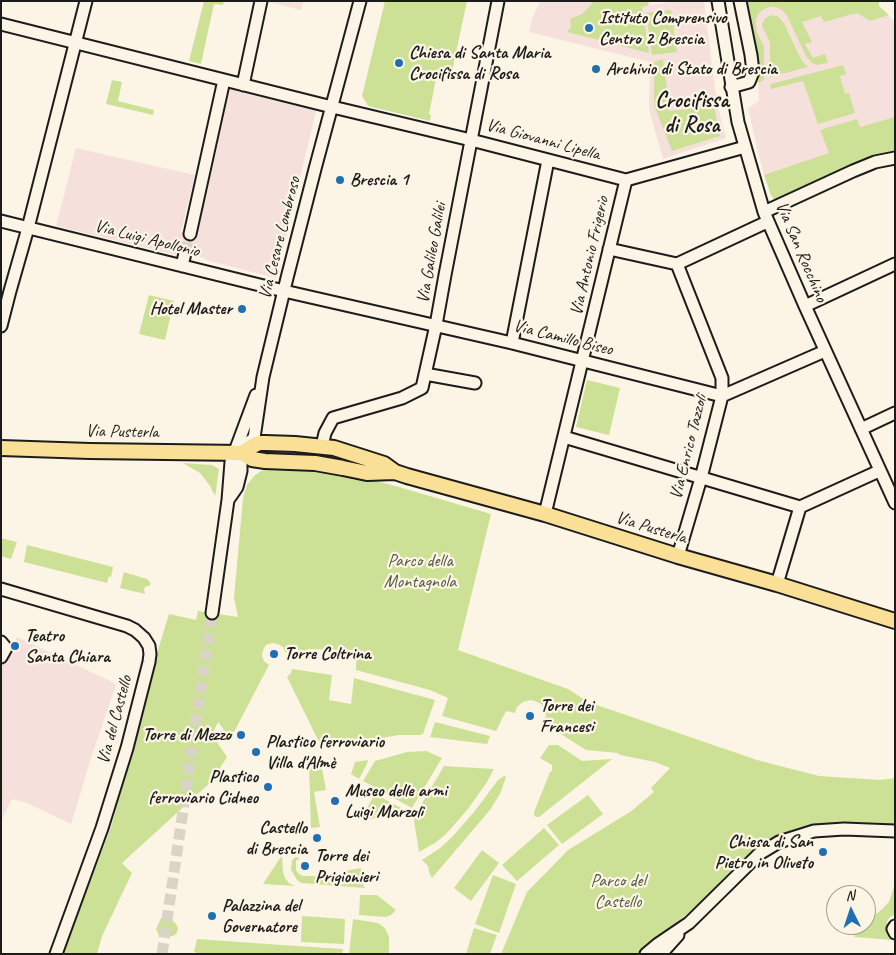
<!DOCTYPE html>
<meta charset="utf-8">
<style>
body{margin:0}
#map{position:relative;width:896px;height:955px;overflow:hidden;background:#fcf5e5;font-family:Caveat,sans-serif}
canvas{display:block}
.frame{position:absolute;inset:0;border:2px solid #1c1c1c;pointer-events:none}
.north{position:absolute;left:826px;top:885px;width:50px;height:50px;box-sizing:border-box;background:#fcf5e5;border:1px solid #a29e95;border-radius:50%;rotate:356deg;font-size:14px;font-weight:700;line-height:20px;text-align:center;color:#1c1c1c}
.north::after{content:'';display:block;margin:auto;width:18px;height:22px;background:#1f6fb2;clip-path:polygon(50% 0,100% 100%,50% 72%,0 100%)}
</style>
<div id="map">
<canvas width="896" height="955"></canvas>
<div class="frame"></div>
<div class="north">N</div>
</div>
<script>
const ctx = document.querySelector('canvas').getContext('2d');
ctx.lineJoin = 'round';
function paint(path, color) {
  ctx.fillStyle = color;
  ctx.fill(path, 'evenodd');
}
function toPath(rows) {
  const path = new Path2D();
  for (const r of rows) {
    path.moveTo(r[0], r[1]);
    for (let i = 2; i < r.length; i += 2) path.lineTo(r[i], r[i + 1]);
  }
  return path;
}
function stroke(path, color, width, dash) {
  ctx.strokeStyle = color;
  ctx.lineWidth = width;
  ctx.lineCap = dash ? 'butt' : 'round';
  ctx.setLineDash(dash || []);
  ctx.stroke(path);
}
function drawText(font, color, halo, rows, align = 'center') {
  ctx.font = font + ' Caveat,sans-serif';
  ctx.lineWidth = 4.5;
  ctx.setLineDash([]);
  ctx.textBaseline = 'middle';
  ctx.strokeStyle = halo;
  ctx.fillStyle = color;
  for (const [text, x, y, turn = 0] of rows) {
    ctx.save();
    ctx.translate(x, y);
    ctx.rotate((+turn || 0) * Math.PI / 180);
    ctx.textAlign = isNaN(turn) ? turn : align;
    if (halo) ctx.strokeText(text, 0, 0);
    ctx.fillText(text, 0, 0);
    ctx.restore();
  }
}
paint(toPath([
 [265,1,303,1,301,10],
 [539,1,649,1,650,5,671,2,671,1,704,1,714,82,719,111,726,138,663,159,649,109,650,62,529,32,532,19,539,3],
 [744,1,879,1,879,6,895,22,895,153,775,201,771,195,764,175,758,152,748,108,759,101,757,64],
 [772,15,779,16,784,23,797,51,803,62,807,67,771,47,763,21,765,18],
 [227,89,316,111,276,278,205,260,205,258,177,251,176,255,56,226,76,148,195,175,181,232,196,235,218,144,214,142],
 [17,637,108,680,116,685,92,755,71,824,27,803,12,799,1,821,1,667]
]), '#f5e0db');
paint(toPath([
 [204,1,224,1,223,5,214,4,201,64,189,61],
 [385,1,467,1,451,76,437,74,429,114,431,115,430,121,368,106,362,96],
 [594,1,648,1,648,6,642,7,649,53,567,32,571,27,570,19,582,14],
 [744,1,879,1,879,6,889,15,870,21,857,13,824,22,821,16,802,22,812,42,805,44,813,58,825,54,828,63,816,65,811,62,806,56,787,16,782,10,776,7,770,7,764,9,759,13,756,18,756,24,757,33,764,46,764,79,762,81,758,83,757,64],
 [671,10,677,52,652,55,646,13],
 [772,15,778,16,784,23,797,51,803,62,808,67,770,77,770,43,763,28,762,24,765,18],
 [663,59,670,111,714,106,720,136,672,151,654,105,654,62],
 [843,65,846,74,840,76,845,94,849,93,855,113,818,124,803,81,771,89,770,86,771,84],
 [112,80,122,82,118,101,154,110,153,115,106,104],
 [895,117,895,153,776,201,775,201,771,195,764,175,829,153,820,130,857,119,860,127],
 [149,295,174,301,165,340,139,334],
 [587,380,620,388,609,435,576,427],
 [183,463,212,465,219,469,216,491,215,496,210,486,200,473],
 [294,467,342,472,399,487,491,514,458,650,568,689,588,702,757,760,819,776,880,780,895,778,895,826,774,839,762,845,700,903,639,954,501,954,527,892,568,850,630,812,654,792,651,788,670,768,655,762,620,755,618,753,586,750,553,729,540,729,545,721,546,713,541,704,535,701,530,700,523,702,517,707,515,713,506,711,496,731,442,716,448,698,430,690,356,670,356,665,357,653,338,650,312,649,308,649,307,651,285,652,283,647,278,644,272,643,266,645,263,650,262,656,264,661,269,665,234,732,228,735,218,722,212,735,227,757,211,782,122,863,132,873,102,936,97,954,63,954,112,824,157,653,169,614,196,620,198,611,238,617,234,598,243,498,247,485,254,476,261,471,271,468],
 [1,538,17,542,11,559,1,556],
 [27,545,113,567,111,577,109,576,107,583,24,562],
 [124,572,147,579,150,582,150,586,147,586,144,588,145,594,120,588],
 [292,669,332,675,329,700,351,704,354,678,435,700,423,734,419,735,399,735,322,748,287,677,291,673],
 [435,722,490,736,487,744,430,737],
 [549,745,558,745,582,761,612,759,539,817,536,817,534,815,534,812,550,772,552,771,552,765,540,758],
 [426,751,442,758,412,808,363,781,375,761,407,752],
 [368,760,367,764,359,779,351,774,355,762],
 [321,763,326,790,314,792,320,827,311,828,309,765],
 [444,766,494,769,487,782,468,809,447,833,435,843,419,852,414,821,415,815],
 [504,776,506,777,500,794,490,810,432,878,429,872,428,866,422,860,440,848,452,837,474,812,498,780],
 [375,794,405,810,403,812,366,820,364,813],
 [588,795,603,814,562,844,547,825],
 [544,828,559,845,517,881,502,865],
 [482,850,499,863,471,901,454,888],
 [282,855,283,872,285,878,289,883,295,886,263,884],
 [296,857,300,858,296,861,296,870,299,874,303,876,328,876,345,873,349,870,361,868,361,881,365,888,301,883,297,880,291,870,292,860],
 [493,875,516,884,499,933,475,924],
 [895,884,895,915,891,916,889,918,887,922,888,928,892,940,854,937,859,926,866,925,866,921,880,911,889,902],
 [360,895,377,895,396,910,391,915,386,917,359,915],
 [302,916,345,919,344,944,301,942],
 [167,917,170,918,176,924,178,928,177,933,173,936,162,937,159,936,156,929,161,918],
 [353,919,378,923,385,928,389,937,389,954,349,954],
 [474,928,497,935,490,954,466,954],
 [197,939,282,945,343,949,342,954,200,954,194,952]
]), '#cde196');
stroke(toPath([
 [185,253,190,234],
 [162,954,212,613]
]), '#dad4c7', 11, [11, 5.5]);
const minor = toPath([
 [718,1,738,122,764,212,805,306,895,503],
 [1,24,324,105,471,140,626,180,745,147],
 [243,85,261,1],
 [731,87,749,82,753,72,751,55,740,1],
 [764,212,853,171,875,162,895,158],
 [1,221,284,291,512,343,722,396,825,351],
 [190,234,224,80],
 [609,249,677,264,767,222],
 [677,264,722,378,722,396,701,478,678,556],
 [182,266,185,253],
 [805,306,895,264],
 [1,326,10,291,28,228,86,1],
 [512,343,548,160],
 [425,374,475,383],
 [861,429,895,413],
 [564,437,800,507,879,471],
 [322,446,325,433,333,418,402,398,422,388,436,325,445,275,498,1],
 [241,448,254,438,263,377,287,278,315,169,360,1],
 [228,500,237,487,241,471,241,460,235,452],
 [545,514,626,180],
 [777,584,800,507],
 [1,589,127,626,135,630,144,638,149,646,150,654,149,662,127,748,102,828,56,954],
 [212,613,228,500,231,462,256,395],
 [1,642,6,648,1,657],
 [895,926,893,929,895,933],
 [646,954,658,944,689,923,759,854,779,842,814,831,844,829,895,831],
 [661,954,678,935]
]);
const major = toPath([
 [1,448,90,451,242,453,252,459,265,461,315,463,343,468,367,473,395,472],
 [242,453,253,446,259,443,266,443,295,444,334,448,384,464,395,472,407,476,545,514,678,556,777,584,895,621]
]);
stroke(minor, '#1c1c1c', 15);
stroke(major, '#1c1c1c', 18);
stroke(minor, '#fcf5e5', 11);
stroke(major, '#fadf96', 14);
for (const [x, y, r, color] of [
 [589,28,5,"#1f6fb2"],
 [399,63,5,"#1f6fb2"],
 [596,69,5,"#1f6fb2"],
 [340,180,5,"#1f6fb2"],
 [242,309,5,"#1f6fb2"],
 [15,646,5,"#1f6fb2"],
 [274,654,5,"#1f6fb2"],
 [530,716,5,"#1f6fb2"],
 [241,735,5,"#1f6fb2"],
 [256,752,5,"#1f6fb2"],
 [268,787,5,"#1f6fb2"],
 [335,801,5,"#1f6fb2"],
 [317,838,5,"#1f6fb2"],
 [823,852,5,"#1f6fb2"],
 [305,866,5,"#1f6fb2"],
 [212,916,5,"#1f6fb2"]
]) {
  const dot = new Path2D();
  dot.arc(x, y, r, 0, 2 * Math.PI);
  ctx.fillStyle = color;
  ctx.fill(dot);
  stroke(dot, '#fcf5e5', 2);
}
drawText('bold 18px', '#1c1c1c', '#fcf5e5', [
 ["Istituto Comprensivo",599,18],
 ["Centro 2 Brescia",599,39],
 ["Chiesa di Santa Maria",409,53],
 ["Crocifissa di Rosa",409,74],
 ["Archivio di Stato di Brescia",606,69],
 ["Brescia 1",350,180],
 ["Hotel Master",232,309,"right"],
 ["Teatro",25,636],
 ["Santa Chiara",25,657],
 ["Torre Coltrina",284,654],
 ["Torre dei",540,706],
 ["Francesi",540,727],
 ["Torre di Mezzo",231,735,"right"],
 ["Plastico ferroviario",266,742],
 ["Villa d'Almè",266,763],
 ["Plastico",258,777,"right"],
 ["ferroviario Cidneo",258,798,"right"],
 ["Museo delle armi",345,791],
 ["Luigi Marzoli",345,812],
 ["Castello",307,828,"right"],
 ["di Brescia",307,849,"right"],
 ["Chiesa di San",813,842,"right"],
 ["Pietro in Oliveto",813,863,"right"],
 ["Torre dei",315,856],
 ["Prigionieri",315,877],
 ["Palazzina del",222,906],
 ["Governatore",222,927]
], 'left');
drawText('18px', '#1c1c1c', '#fcf5e5', [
 ["Via Giovanni Lipella",543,140,15],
 ["Via Cesare Lombroso",280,238,-76],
 ["Via Luigi Apollonio",147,239,14],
 ["Via San Rocchino",801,252,67],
 ["Via Galileo Galilei",432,253,-80],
 ["Via Antonio Frigerio",590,256,-77],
 ["Via Camillo Biseo",563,338,14],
 ["Via Pusterla",122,432,1],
 ["Via Enrico Tazzoli",689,447,-76],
 ["Via Pusterla",651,528,17],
 ["Via del Castello",115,720,-75]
]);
drawText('18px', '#515741', '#fcf5e5', [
 ["Parco della",420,561],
 ["Montagnola",420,582],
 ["Parco del",618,881],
 ["Castello",618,902]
]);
drawText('bold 22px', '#1c1c1c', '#fcf5e5', [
 ["Crocifissa",692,101],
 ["di Rosa",692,126]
]);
</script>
